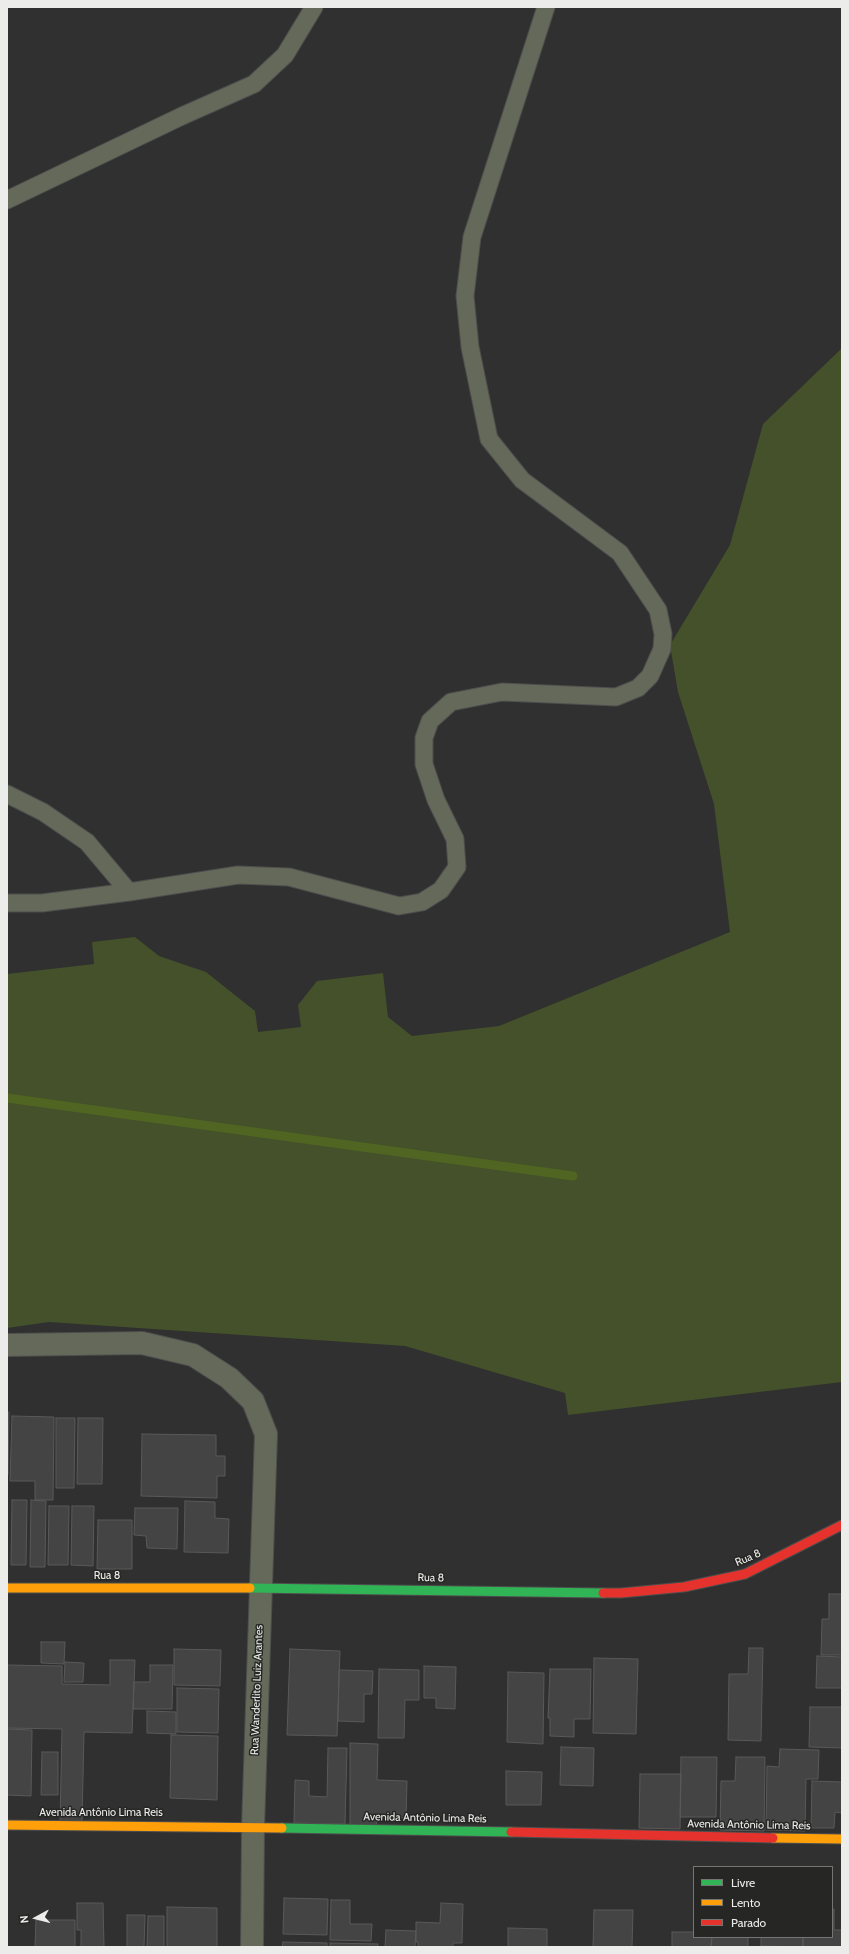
<!DOCTYPE html>
<meta charset="utf-8">
<style>
body{margin:0}
#map{position:relative;width:849px;height:1954px;overflow:hidden;background:#2f302f;font-family:Cabin,sans-serif}
canvas{display:block}
.frame{position:absolute;inset:0;border:8px solid #ecedea;pointer-events:none}
.legend{position:absolute;left:693px;top:1866px;width:140px;height:72px;box-sizing:border-box;background:#262724;border:1px solid #757673;margin:0;padding:5px 7px;list-style:none;font-size:12px;color:#ecedea}
.legend li{display:flex;align-items:center;gap:8px;height:20px}
.legend b{width:20px;border:1px solid #757673}
.north{position:absolute;left:16px;top:1898px;width:40px;height:40px;-webkit-text-stroke:3px #262724;paint-order:stroke;rotate:263deg;font-size:11px;font-weight:700;line-height:16px;text-align:center;color:#ecedea}
.north::after{content:'';display:block;margin:auto;width:14px;height:18px;background:#ecedea;clip-path:polygon(50% 0,100% 100%,50% 72%,0 100%)}
</style>
<div id="map">
<canvas width="849" height="1954"></canvas>
<div class="frame"></div>
<ul class="legend">
<li><b style="height:5px;background:#30b455"></b>Livre</li>
<li><b style="height:5px;background:#ff9f0a"></b>Lento</li>
<li><b style="height:5px;background:#e5322d"></b>Parado</li>
</ul>
<div class="north">N</div>
</div>
<script>
const ctx = document.querySelector('canvas').getContext('2d');
ctx.lineJoin = 'round';
function paint(path, color) {
  ctx.fillStyle = color;
  ctx.fill(path, 'evenodd');
}
function toPath(rows) {
  const path = new Path2D();
  for (const r of rows) {
    path.moveTo(r[0], r[1]);
    for (let i = 2; i < r.length; i += 2) path.lineTo(r[i], r[i + 1]);
  }
  return path;
}
function stroke(path, color, width, dash) {
  ctx.strokeStyle = color;
  ctx.lineWidth = width;
  ctx.lineCap = dash ? 'butt' : 'round';
  ctx.setLineDash(dash || []);
  ctx.stroke(path);
}
function drawText(font, color, halo, rows, align = 'center') {
  ctx.font = font + ' Cabin,sans-serif';
  ctx.lineWidth = 3;
  ctx.setLineDash([]);
  ctx.textBaseline = 'middle';
  ctx.strokeStyle = halo;
  ctx.fillStyle = color;
  for (const [text, x, y, turn = 0] of rows) {
    ctx.save();
    ctx.translate(x, y);
    ctx.rotate((+turn || 0) * Math.PI / 180);
    ctx.textAlign = isNaN(turn) ? turn : align;
    if (halo) ctx.strokeText(text, 0, 0);
    ctx.fillText(text, 0, 0);
    ctx.restore();
  }
}
paint(toPath([
 [842,348,842,1382,568,1415,565,1393,405,1346,49,1322,7,1328,7,974,94,964,92,942,135,937,159,956,206,972,255,1011,258,1032,301,1027,298,1005,317,981,383,973,388,1017,412,1036,499,1026,730,932,714,804,678,692,670,645,730,545,763,424]
]), '#44512a');
stroke(toPath([
 [7,1098,573,1176]
]), '#506522', 9);
const building = toPath([
 [7,1412,9,1412,8,1475,7,1475,7,1412],
 [12,1416,54,1417,53,1500,35,1500,35,1481,10,1481,12,1416],
 [56,1418,75,1418,74,1488,56,1488,56,1418],
 [78,1418,103,1418,102,1484,77,1484,78,1418],
 [142,1434,216,1435,216,1456,225,1456,225,1476,217,1476,217,1498,141,1496,142,1434],
 [12,1500,27,1500,26,1565,11,1565,12,1500],
 [31,1500,46,1501,45,1567,30,1567,31,1500],
 [185,1501,215,1502,215,1518,229,1519,228,1553,184,1552,185,1501],
 [49,1506,69,1506,68,1565,48,1565,49,1506],
 [72,1506,94,1506,93,1566,71,1565,72,1506],
 [135,1508,178,1508,177,1549,147,1548,146,1536,134,1535,135,1508],
 [98,1520,132,1520,132,1569,97,1569,98,1520],
 [829,1594,842,1594,842,1655,821,1655,822,1619,829,1619,829,1594],
 [41,1642,65,1642,64,1664,41,1663,41,1642],
 [749,1648,763,1648,761,1741,728,1740,729,1674,748,1674,749,1648],
 [174,1649,221,1650,220,1686,174,1685,174,1649],
 [290,1649,340,1651,337,1736,287,1735,290,1649],
 [817,1656,842,1657,842,1688,816,1688,817,1656],
 [594,1658,638,1659,636,1734,593,1733,594,1658],
 [110,1660,135,1660,132,1733,84,1732,82,1822,60,1822,62,1729,7,1728,7,1665,62,1666,62,1684,110,1685,110,1660],
 [65,1662,84,1663,83,1682,64,1682,65,1662],
 [150,1665,173,1665,172,1709,133,1709,134,1682,150,1682,150,1665],
 [424,1666,456,1667,455,1709,436,1708,436,1698,424,1698,424,1666],
 [379,1669,419,1670,419,1700,405,1700,404,1738,378,1738,379,1669],
 [550,1669,591,1669,590,1719,574,1719,574,1737,550,1736,550,1718,548,1718,550,1669],
 [339,1670,373,1671,372,1694,364,1694,364,1722,338,1721,339,1670],
 [508,1672,544,1673,543,1744,507,1742,508,1672],
 [177,1688,219,1689,218,1733,177,1732,177,1688],
 [810,1707,842,1707,842,1748,809,1747,810,1707],
 [147,1711,176,1712,176,1734,147,1733,147,1711],
 [7,1729,32,1730,31,1796,7,1795,7,1729],
 [171,1735,218,1736,217,1800,170,1798,171,1735],
 [350,1743,378,1744,377,1780,407,1781,406,1818,377,1817,376,1827,350,1826,350,1743],
 [561,1747,594,1748,593,1786,560,1785,561,1747],
 [328,1748,347,1748,345,1824,294,1823,295,1780,309,1781,309,1796,327,1797,328,1748],
 [780,1749,819,1750,818,1779,806,1779,805,1831,766,1830,767,1766,779,1767,780,1749],
 [42,1752,58,1752,58,1795,41,1795,42,1752],
 [681,1757,717,1757,716,1817,680,1817,681,1757],
 [736,1757,765,1757,764,1831,720,1830,721,1781,735,1781,736,1757],
 [506,1771,542,1772,541,1805,506,1805,506,1771],
 [640,1774,681,1774,680,1829,639,1828,640,1774],
 [812,1781,842,1782,842,1813,835,1812,834,1828,811,1828,812,1781],
 [284,1898,328,1899,327,1935,283,1934,284,1898],
 [331,1900,350,1900,350,1924,372,1924,371,1941,330,1940,331,1900],
 [77,1903,103,1903,104,1947,81,1947,81,1930,77,1930,77,1903],
 [441,1903,463,1904,462,1943,453,1943,453,1947,418,1947,418,1942,416,1942,416,1922,440,1923,441,1903],
 [167,1907,217,1908,217,1947,167,1947,167,1907],
 [832,1909,834,1909,834,1930,842,1930,842,1947,803,1947,803,1937,832,1937,832,1909],
 [594,1910,633,1910,632,1947,593,1947,594,1910],
 [127,1915,145,1915,144,1947,127,1947,127,1915],
 [148,1916,164,1916,164,1947,147,1947,148,1916],
 [36,1920,75,1920,75,1947,35,1947,36,1920],
 [508,1928,547,1929,547,1947,508,1947,508,1928],
 [386,1930,416,1931,415,1947,385,1947,386,1930],
 [672,1932,694,1932,694,1937,712,1937,711,1947,672,1947,672,1932],
 [712,1937,748,1937,748,1947,711,1947,712,1937],
 [761,1937,803,1937,803,1947,761,1946,761,1937],
 [283,1942,327,1943,327,1947,282,1947,283,1942],
 [330,1943,378,1944,377,1947,330,1947,330,1943]
]);
paint(building, '#444');
stroke(building, '#595959', 1);
const lane = toPath([
 [7,200,182,116,254,84,285,55,314,7],
 [7,794,43,812,87,842,129,892],
 [7,903,42,903,129,892,238,875,289,877,399,906,422,902,441,890,457,867,455,839,436,800,424,764,424,738,430,721,451,702,502,692,616,697,638,688,650,676,662,649,663,634,658,610,620,553,522,480,489,439,470,347,465,296,472,237,546,7]
]);
const street = toPath([
 [7,1345,142,1343,193,1355,229,1378,253,1401,266,1434,253,1827,252,1947]
]);
const fast = toPath([
 [250,1588,603,1593],
 [282,1828,511,1832]
]);
const slow = toPath([
 [7,1588,250,1588],
 [7,1825,282,1828],
 [773,1838,842,1839]
]);
const jam = toPath([
 [603,1593,621,1593,684,1587,745,1574,842,1525],
 [511,1832,773,1838]
]);
stroke(lane, '#4d4e4d', 19);
stroke(street, '#4d4e4d', 24);
stroke(fast, '#4d4e4d', 11);
stroke(slow, '#4d4e4d', 11);
stroke(jam, '#4d4e4d', 11);
stroke(lane, '#64695a', 17);
stroke(street, '#64695a', 22);
stroke(fast, '#30b455', 9);
stroke(slow, '#ff9f0a', 9);
stroke(jam, '#e5322d', 9);
drawText('11px', '#ecedea', '#262724', [
 ["Rua 8",748,1558,-23],
 ["Rua 8",107,1576],
 ["Rua 8",431,1578,1],
 ["Rua Wanderlito Luiz Arantes",257,1690,-88],
 ["Avenida Antônio Lima Reis",101,1813],
 ["Avenida Antônio Lima Reis",425,1818,1],
 ["Avenida Antônio Lima Reis",749,1825,1]
]);
</script>
